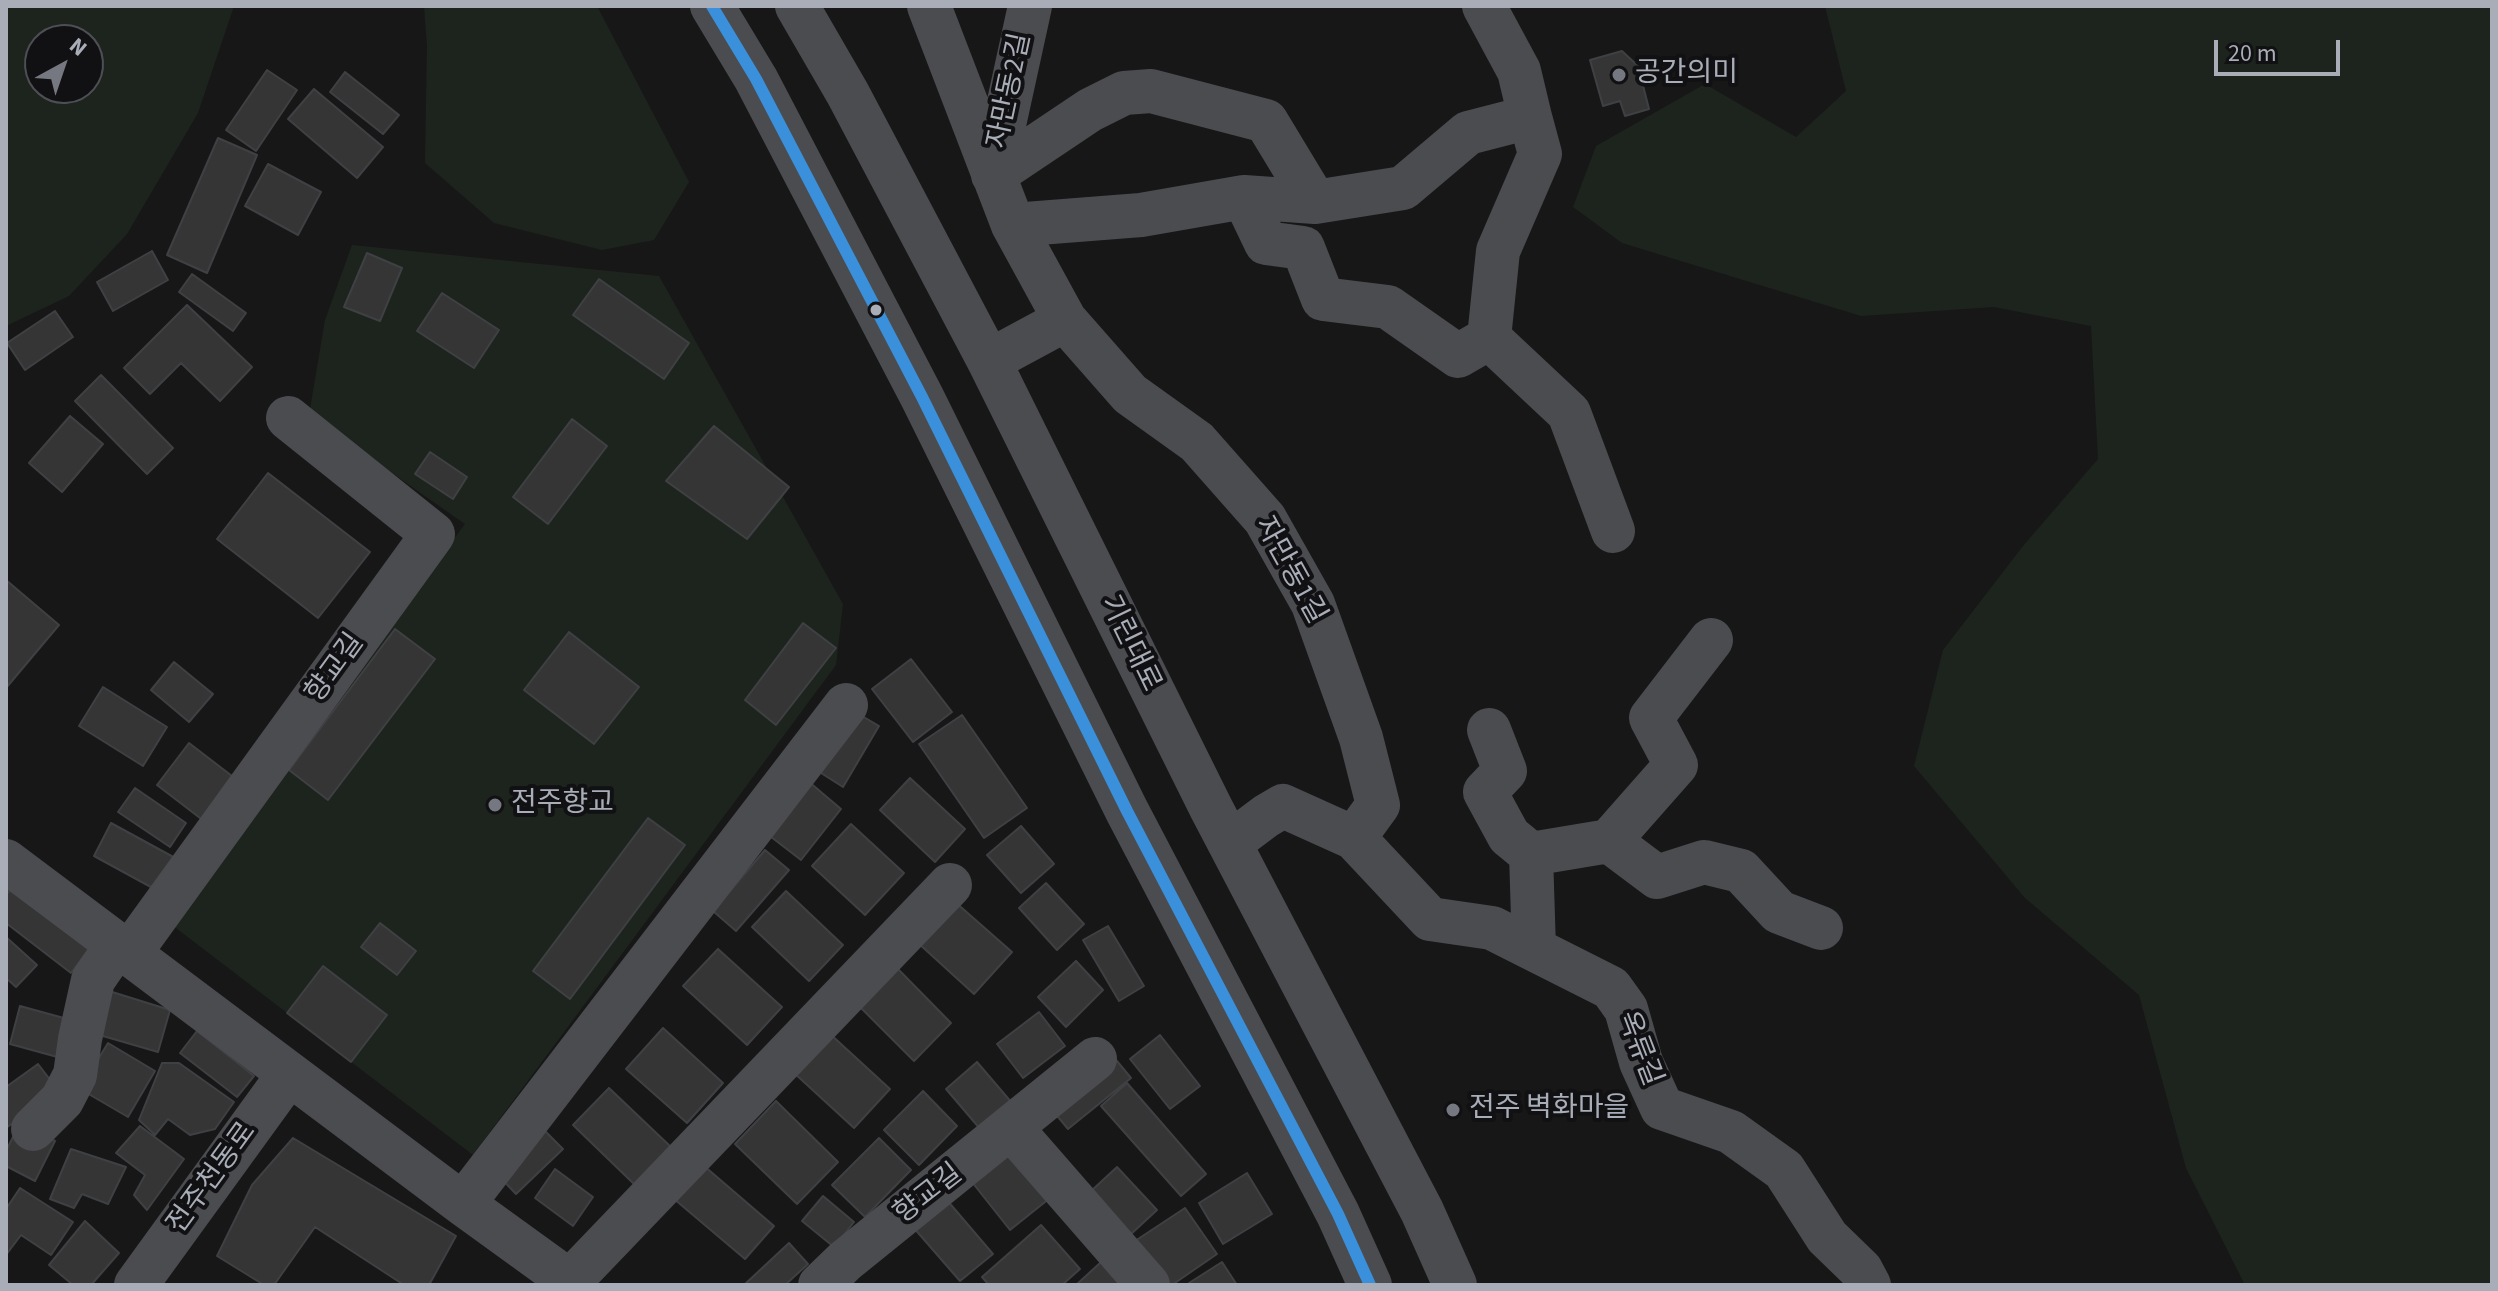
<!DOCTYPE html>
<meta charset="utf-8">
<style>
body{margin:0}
#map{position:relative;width:2498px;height:1291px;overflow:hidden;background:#171717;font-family:"Source Sans 3",sans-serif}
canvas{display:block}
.frame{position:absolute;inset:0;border:8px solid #a8adb8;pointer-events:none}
.north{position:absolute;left:24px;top:24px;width:80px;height:80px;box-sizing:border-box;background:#111113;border:2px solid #4d4f55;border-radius:50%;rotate:40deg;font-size:22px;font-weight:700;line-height:32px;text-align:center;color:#a8adb8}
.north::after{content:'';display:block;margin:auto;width:28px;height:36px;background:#757880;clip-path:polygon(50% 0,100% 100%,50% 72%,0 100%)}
.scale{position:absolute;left:2214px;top:40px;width:126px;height:36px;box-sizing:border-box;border:4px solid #a8adb8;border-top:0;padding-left:10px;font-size:24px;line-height:28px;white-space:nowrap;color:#a8adb8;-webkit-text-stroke:6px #111113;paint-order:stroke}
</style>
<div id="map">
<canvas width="2498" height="1291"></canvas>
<div class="frame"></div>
<div class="north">N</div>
<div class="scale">20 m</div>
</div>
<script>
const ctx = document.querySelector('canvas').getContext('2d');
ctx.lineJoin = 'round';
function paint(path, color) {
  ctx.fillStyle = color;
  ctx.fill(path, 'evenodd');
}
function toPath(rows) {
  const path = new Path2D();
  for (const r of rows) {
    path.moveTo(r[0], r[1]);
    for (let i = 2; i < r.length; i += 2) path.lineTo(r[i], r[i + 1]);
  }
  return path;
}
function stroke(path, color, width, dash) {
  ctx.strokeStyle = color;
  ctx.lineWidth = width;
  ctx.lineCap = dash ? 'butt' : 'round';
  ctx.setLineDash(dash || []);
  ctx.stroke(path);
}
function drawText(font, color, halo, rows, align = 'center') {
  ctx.font = font + ' "Source Sans 3","Noto Sans KR",sans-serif';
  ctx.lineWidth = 8;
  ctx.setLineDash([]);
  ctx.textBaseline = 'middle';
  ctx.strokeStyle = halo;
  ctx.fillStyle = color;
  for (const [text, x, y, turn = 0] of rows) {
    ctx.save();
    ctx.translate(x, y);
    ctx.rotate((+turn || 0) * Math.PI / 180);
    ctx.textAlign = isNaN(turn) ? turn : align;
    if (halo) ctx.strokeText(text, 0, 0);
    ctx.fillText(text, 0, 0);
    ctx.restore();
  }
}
paint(toPath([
 [6,6,234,6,198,113,127,234,69,296,6,326],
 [40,40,88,40,88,88,40,88],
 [424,6,597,6,689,182,654,240,602,250,494,223,425,163,427,46],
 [1825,6,2492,6,2492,1285,2245,1285,2186,1168,2139,995,2025,898,1914,766,1943,650,2023,546,2098,459,2091,326,1994,307,1861,316,1622,243,1573,207,1596,146,1705,84,1796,137,1846,91],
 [352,245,659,276,843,604,836,665,473,1155,168,922,465,524,309,415,325,320]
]), '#1d241e');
const building = toPath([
 [1622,51,1638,66,1649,109,1625,116,1620,101,1603,106,1590,60,1622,51],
 [267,70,297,90,256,151,226,130,267,70],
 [345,72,399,115,383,134,330,92,345,72],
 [314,89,383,147,357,178,288,119,314,89],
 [218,138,257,155,207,273,167,255,218,138],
 [268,164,321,192,298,235,245,206,268,164],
 [152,251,168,280,113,311,97,282,152,251],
 [367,253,402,268,380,321,344,307,367,253],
 [192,274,246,313,233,331,179,292,192,274],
 [599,279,689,343,664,379,573,315,599,279],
 [442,293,499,330,474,368,417,331,442,293],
 [187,305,252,367,220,401,181,363,150,394,124,368,187,305],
 [55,311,73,337,25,370,7,343,55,311],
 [101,375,173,448,147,474,75,401,101,375],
 [70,416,103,444,62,492,29,463,70,416],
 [572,419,607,446,548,524,513,497,572,419],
 [714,426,789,487,747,539,666,481,714,426],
 [430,452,467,477,453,499,415,474,430,452],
 [268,473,370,552,318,618,217,539,268,473],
 [6,580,59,625,6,688,6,580],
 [803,623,836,648,776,725,745,700,803,623],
 [395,629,435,659,328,800,289,770,395,629],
 [569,632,639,687,594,744,524,690,569,632],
 [911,659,952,712,913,742,872,689,911,659],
 [174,662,213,694,189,722,151,690,174,662],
 [103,687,167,727,143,766,79,726,103,687],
 [857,713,879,726,843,787,821,773,857,713],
 [962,715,1027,808,984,838,919,744,962,715],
 [189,743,245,786,213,828,157,785,189,743],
 [910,778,965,829,935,862,880,810,910,778],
 [808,781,841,809,801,860,766,833,808,781],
 [135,788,186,823,170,847,118,812,135,788],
 [648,818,685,845,570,999,533,971,648,818],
 [111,823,177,859,160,892,94,856,111,823],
 [851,824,904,873,865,915,812,866,851,824],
 [1021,826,1054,864,1021,893,987,855,1021,826],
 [765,850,789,870,736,931,713,911,765,850],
 [1046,883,1084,924,1057,950,1019,908,1046,883],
 [11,889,89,949,71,973,6,923,6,895,11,889],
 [786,891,843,945,809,981,752,927,786,891],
 [954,901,1012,952,974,994,917,942,954,901],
 [380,923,416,951,397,975,361,947,380,923],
 [1108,926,1144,986,1119,1001,1083,940,1108,926],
 [6,937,37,965,16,987,6,978,6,937],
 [718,949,782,1007,747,1045,683,986,718,949],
 [1076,961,1103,990,1066,1027,1038,997,1076,961],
 [323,966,387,1015,351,1062,287,1013,323,966],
 [897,968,951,1023,914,1061,859,1006,897,968],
 [109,991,170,1010,158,1052,96,1034,109,991],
 [20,1006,71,1020,61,1058,10,1044,20,1006],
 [1039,1012,1065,1046,1023,1078,997,1044,1039,1012],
 [663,1028,723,1083,687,1123,626,1069,663,1028],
 [197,1031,254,1076,237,1097,180,1053,197,1031],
 [829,1033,890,1089,854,1128,793,1072,829,1033],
 [1160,1035,1200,1086,1170,1109,1130,1059,1160,1035],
 [108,1043,155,1071,128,1117,80,1089,108,1043],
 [1117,1061,1131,1078,1068,1129,1054,1112,1117,1061],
 [977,1062,1012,1103,981,1130,946,1089,977,1062],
 [162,1063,179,1063,234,1102,215,1129,190,1135,168,1119,155,1135,139,1120,162,1063],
 [38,1064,58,1090,6,1128,6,1087,38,1064],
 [1127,1083,1206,1174,1181,1196,1101,1106,1127,1083],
 [609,1088,671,1147,635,1185,573,1125,609,1088],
 [923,1091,957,1126,919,1165,884,1130,923,1091],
 [776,1101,838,1162,797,1204,735,1144,776,1101],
 [20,1123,55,1141,35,1181,6,1166,6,1151,20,1123],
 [140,1126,184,1159,147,1210,134,1195,145,1175,116,1153,140,1126],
 [543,1129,563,1149,516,1194,497,1174,543,1129],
 [293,1138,456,1236,429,1285,404,1285,315,1227,274,1285,264,1285,217,1256,252,1185,293,1138],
 [879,1138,911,1170,865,1217,832,1185,879,1138],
 [1012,1141,1055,1194,1010,1230,968,1177,1012,1141],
 [71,1149,126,1167,108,1204,82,1194,74,1208,50,1199,71,1149],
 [696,1159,774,1226,745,1259,667,1193,696,1159],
 [1117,1167,1157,1210,1130,1235,1090,1192,1117,1167],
 [555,1169,593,1197,573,1226,535,1198,555,1169],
 [1247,1173,1272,1214,1223,1244,1199,1203,1247,1173],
 [20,1188,73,1222,51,1255,21,1235,6,1255,6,1209,20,1188],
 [823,1196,854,1222,834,1247,802,1221,823,1196],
 [946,1199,993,1254,960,1281,913,1227,946,1199],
 [1185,1208,1217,1254,1172,1285,1166,1285,1135,1241,1185,1208],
 [85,1221,119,1253,91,1285,73,1285,49,1265,85,1221],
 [1041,1225,1080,1269,1062,1285,989,1285,982,1277,1041,1225],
 [789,1243,808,1264,785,1285,744,1285,789,1243],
 [1112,1252,1143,1285,1076,1285,1112,1252],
 [1222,1262,1237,1285,1190,1285,1189,1283,1222,1262]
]);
paint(building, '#353536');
stroke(building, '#3f4043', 2);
stroke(toPath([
 [712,6,756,79,922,397,1127,811,1338,1214,1370,1285],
 [797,6,848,94,989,361,1211,808,1422,1211,1455,1285],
 [929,6,1013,225,1065,320,1130,394,1197,442,1265,519,1313,604,1361,738,1378,805,1354,838],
 [1530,117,1540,154,1498,251,1489,338,1569,413,1613,531],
 [993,175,1090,110,1124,93,1151,91,1266,121,1315,202],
 [993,175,1030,6],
 [1244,197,1266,243,1303,248,1323,299,1388,307,1458,356,1489,338],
 [1013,225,1141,215,1244,197,1315,202,1403,188,1468,133,1530,117,1519,71,1484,6],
 [989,361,1065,320],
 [1489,730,1505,771,1485,792,1509,836,1531,854],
 [1609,841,1657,877,1704,862,1741,871,1779,912,1821,928],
 [1230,843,1266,816,1283,806,1354,838,1430,919,1492,928,1611,988,1626,1009,1641,1062,1662,1108,1731,1132,1784,1170,1827,1237,1861,1270,1869,1285],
 [6,861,463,1204,846,705],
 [1534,949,1531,854,1609,841,1676,765,1651,718,1711,640],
 [129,954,433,534,288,418],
 [33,1129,62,1100,75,1075,80,1039,93,980,117,945],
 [1012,1129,1148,1285],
 [463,1204,575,1285],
 [570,1281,950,885],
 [136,1285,289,1074],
 [820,1285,845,1261,1095,1059]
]), '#4b4c50', 44);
stroke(toPath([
 [712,6,756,79,922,397,1127,811,1338,1214,1370,1285]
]), '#3a90db', 12);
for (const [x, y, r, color] of [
 [1619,75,8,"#757880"],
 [876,310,7,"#a8adb8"],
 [495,805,8,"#757880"],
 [1453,1110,8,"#757880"]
]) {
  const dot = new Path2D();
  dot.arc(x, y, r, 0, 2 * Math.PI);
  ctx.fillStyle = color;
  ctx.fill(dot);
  stroke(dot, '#111113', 3);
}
drawText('28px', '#a8adb8', '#111113', [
 ["공간의미",1635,75],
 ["전주향교",511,805],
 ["전주 벽화마을",1469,1110]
], 'left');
drawText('28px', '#a8adb8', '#111113', [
 ["자만동2길",1011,91,-78],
 ["자만동1길",1289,571,61],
 ["기린대로",1129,644,64],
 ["향교길",336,669,-54],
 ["옥류길",1638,1049,69],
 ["전주천동로",213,1179,-54],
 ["향교길",929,1195,-38]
]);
</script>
